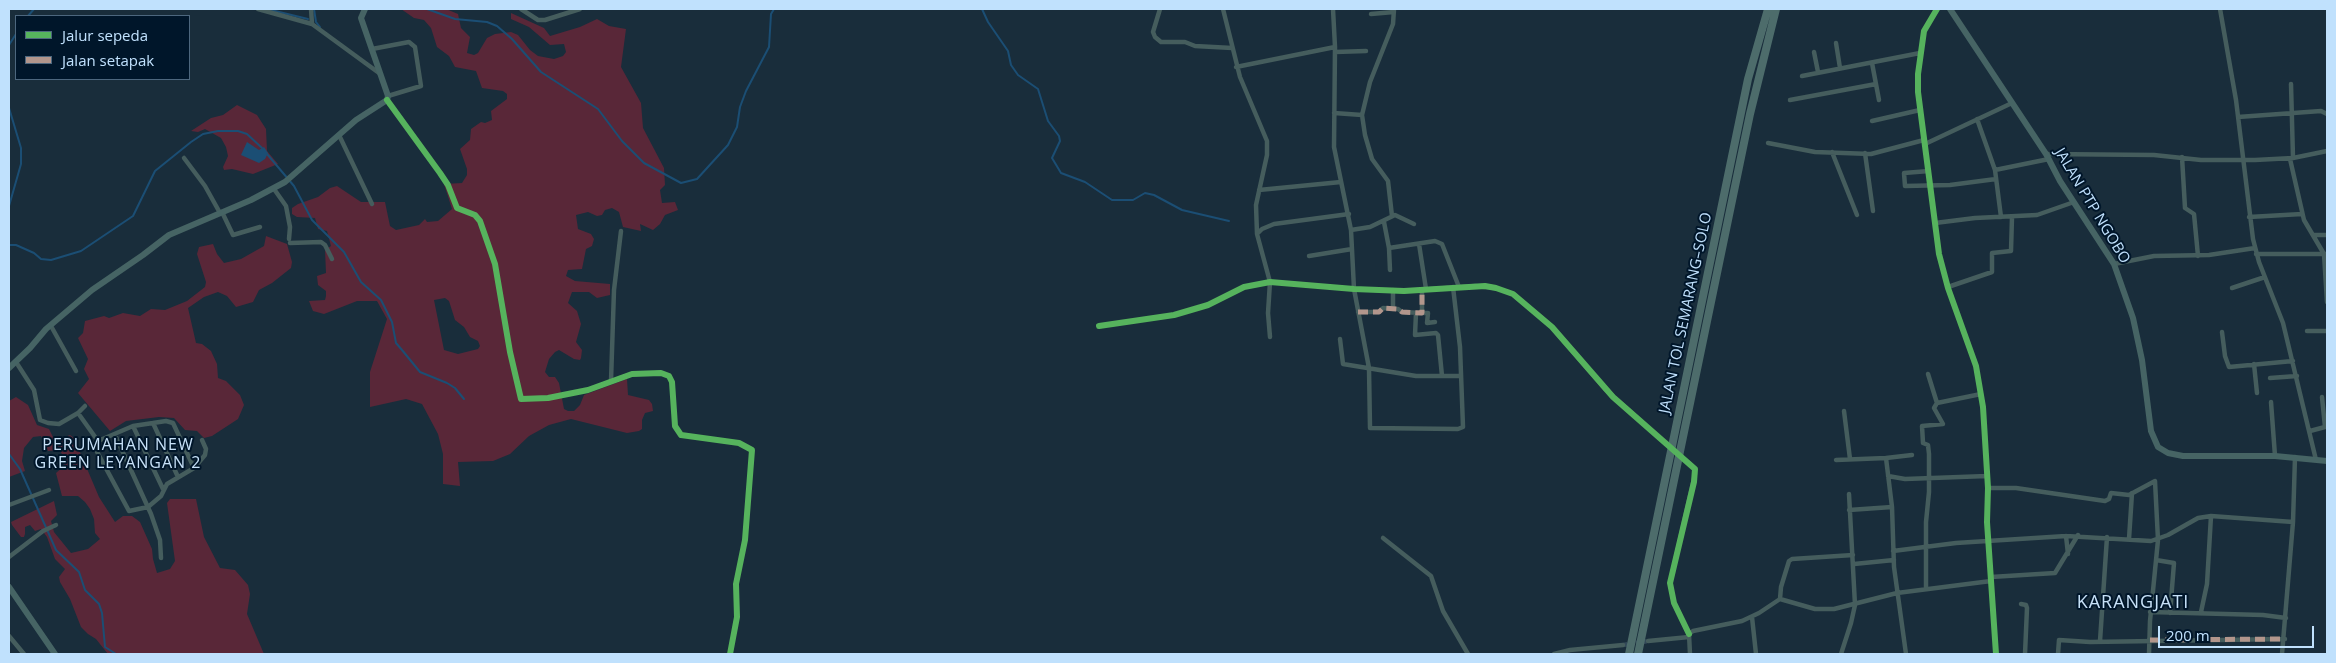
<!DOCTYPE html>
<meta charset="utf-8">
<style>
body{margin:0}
#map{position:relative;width:2336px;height:663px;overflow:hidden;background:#192d3b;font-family:"Open Sans",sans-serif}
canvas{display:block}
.frame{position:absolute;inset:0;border:10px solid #c0e1fd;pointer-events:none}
.legend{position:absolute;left:15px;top:15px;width:175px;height:65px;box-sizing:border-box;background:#00162a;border:1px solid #4d677e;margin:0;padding:6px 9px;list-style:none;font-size:15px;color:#c0e1fd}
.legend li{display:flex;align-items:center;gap:10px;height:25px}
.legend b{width:25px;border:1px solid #4d677e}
.scale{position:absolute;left:2158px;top:626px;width:156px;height:22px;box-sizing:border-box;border:2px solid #c0e1fd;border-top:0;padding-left:6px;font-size:15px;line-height:18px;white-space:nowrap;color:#c0e1fd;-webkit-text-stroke:4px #00162a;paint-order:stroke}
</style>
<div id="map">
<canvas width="2336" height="663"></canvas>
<div class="frame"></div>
<ul class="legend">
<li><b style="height:6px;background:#56b35d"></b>Jalur sepeda</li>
<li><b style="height:6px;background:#b2968c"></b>Jalan setapak</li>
</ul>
<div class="scale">200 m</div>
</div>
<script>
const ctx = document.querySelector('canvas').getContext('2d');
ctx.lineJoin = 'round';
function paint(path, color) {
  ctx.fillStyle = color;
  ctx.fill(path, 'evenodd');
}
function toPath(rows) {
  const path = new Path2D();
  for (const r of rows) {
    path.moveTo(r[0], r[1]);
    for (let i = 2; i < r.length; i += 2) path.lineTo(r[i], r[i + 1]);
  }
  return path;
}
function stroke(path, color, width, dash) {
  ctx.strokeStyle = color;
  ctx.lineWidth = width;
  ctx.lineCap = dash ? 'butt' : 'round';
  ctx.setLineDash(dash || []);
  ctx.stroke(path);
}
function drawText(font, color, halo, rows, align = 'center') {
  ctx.font = font + ' "Open Sans",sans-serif';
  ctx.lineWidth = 4;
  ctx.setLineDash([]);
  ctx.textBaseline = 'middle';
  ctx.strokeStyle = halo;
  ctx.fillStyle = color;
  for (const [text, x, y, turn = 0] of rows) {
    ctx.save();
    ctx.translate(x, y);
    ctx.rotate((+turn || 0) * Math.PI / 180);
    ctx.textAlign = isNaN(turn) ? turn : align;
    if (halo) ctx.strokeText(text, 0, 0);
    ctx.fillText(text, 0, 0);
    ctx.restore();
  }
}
paint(toPath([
 [401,9,446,9,458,14,461,28,470,37,467,53,474,55,478,53,487,38,495,34,511,32,518,35,530,50,538,56,554,59,563,56,566,52,564,44,550,45,529,27,511,19,511,13,544,28,550,36,580,27,597,19,609,26,626,29,621,67,641,103,643,128,664,168,665,185,660,190,662,203,675,202,678,210,665,215,660,224,653,230,640,224,641,231,623,227,619,212,612,208,605,210,602,215,597,216,588,212,576,215,578,229,591,234,594,239,592,246,586,249,582,269,568,270,566,276,575,281,610,284,610,295,597,298,589,292,572,292,568,303,577,311,581,324,576,342,582,350,581,358,580,360,574,359,559,350,555,352,549,359,545,372,549,377,555,377,559,383,564,409,568,411,574,411,580,405,584,395,627,379,628,395,649,400,652,404,653,411,645,413,642,420,642,429,639,431,627,433,571,419,549,425,529,436,510,454,493,461,458,462,460,486,443,484,443,454,438,434,422,404,406,399,370,407,370,372,387,319,377,301,357,301,324,314,313,311,309,301,325,300,326,296,326,291,318,285,317,276,326,273,325,250,331,246,327,231,318,229,315,218,297,217,292,214,292,208,298,204,318,197,330,188,337,186,361,202,385,202,390,226,396,230,419,225,425,219,427,222,438,221,452,209,444,184,462,183,467,175,467,169,460,149,470,140,471,129,481,122,485,123,492,120,491,111,507,99,507,94,503,91,482,88,476,71,455,67,449,56,437,47,431,28,424,20,414,18],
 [445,298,449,301,455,320,464,327,470,337,478,341,480,346,478,349,458,354,444,350,434,300],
 [237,105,257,115,266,129,267,151,278,164,253,174,232,169,224,170,223,167,228,156,226,147,221,138,205,129,198,132,191,131,211,118,223,115],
 [266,236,287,244,292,262,291,268,272,283,259,290,253,302,236,307,227,296,218,292,204,297,188,308,196,343,202,344,211,351,217,364,218,378,226,381,240,395,244,405,238,419,212,436,204,438,197,431,185,430,174,418,159,417,126,421,110,431,78,393,89,379,84,369,88,359,78,338,83,333,85,321,104,316,109,318,123,313,140,316,151,309,165,310,187,301,205,287,206,282,197,254,199,247,213,244,217,254,224,263,241,259,264,246],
 [16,397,28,405,37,425,49,429,55,441,70,435,74,438,99,497,115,522,123,516,132,516,140,522,152,549,153,559,157,573,170,569,175,561,167,503,170,499,196,499,204,537,220,568,235,570,248,585,250,594,247,614,264,654,108,654,96,639,88,634,81,627,70,599,60,582,59,577,65,569,55,559,47,537,41,529,35,531,30,525,25,527,25,534,24,537,21,537,12,525,11,522,54,501,57,515,51,521,54,532,71,553,88,549,100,539,95,533,94,519,90,509,85,502,78,496,62,496,56,473,64,466,62,454,59,450,48,451,41,436,33,437,24,448,22,461,25,471,9,477,9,401]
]), '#592738');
paint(toPath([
 [247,142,259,150,264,147,268,153,265,159,259,163,241,155]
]), '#1b4e74');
stroke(toPath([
 [267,9,308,19],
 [314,9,316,22,320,27],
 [427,9,455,19,487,22,497,26,512,39,541,72,598,109,622,141,644,163,681,183,697,179,728,145,737,127,740,107,746,91,769,47,771,14,774,9],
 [982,9,988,22,1008,51,1011,65,1018,75,1038,89,1048,121,1059,136,1060,141,1052,158,1061,173,1085,182,1112,200,1133,200,1145,193,1154,195,1182,210,1229,221],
 [28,16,34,9],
 [9,45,16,34],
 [9,108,21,148,21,164,9,206],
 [267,154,294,186,312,220,344,252,361,282,381,300,392,322,396,343,402,350,420,372,447,383,455,388,464,399],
 [9,245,16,245,34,253,41,259,51,260,81,251,133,216,155,171,191,142,203,134,218,131,238,131,247,134,262,148],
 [9,454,20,469,56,550,79,572,85,590,99,604,102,613,105,647,116,654]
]), '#1b4e74', 2);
stroke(toPath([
 [1664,442,1689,463],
 [1623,645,1648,641]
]), '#324858', 4.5, [4.5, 2]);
stroke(toPath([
 [258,9,312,24,379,73],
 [311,9,312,24],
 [521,9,538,20,545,20,580,9],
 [1160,9,1153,32,1155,37,1161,42,1185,42,1195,46,1232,48],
 [1223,9,1240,77,1267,141,1267,155,1256,205,1257,234],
 [1333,9,1335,47,1334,147,1351,230,1354,289,1369,368,1370,428,1458,429,1463,427,1460,347,1453,287],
 [1937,9,1924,31,1918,74,1918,92,1939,254,1948,288,1976,366,1983,407,1988,488,1987,522,1996,654],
 [2220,9,2236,100,2253,239,2259,262,2283,323,2316,460],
 [1371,14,1394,12],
 [1836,43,1840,68],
 [372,49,409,42,415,47,421,86,388,96],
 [1335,52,1366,51],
 [1814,52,1818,72],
 [1872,63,1879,100],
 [1236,67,1335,47],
 [1802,76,1920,53],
 [2291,84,2293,158],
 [387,100,440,173,448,185,457,208,475,215,480,221,495,264,510,352,521,399,548,398,588,390,632,374,661,373,669,376,672,382,675,426,681,435,739,443,752,450,745,540,736,584,737,617,730,654],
 [1790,100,1876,84],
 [1334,113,1362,115],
 [2238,117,2321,111,2327,114],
 [1977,119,1995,170,2001,217],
 [1872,121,1920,110],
 [339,135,372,204],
 [1768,143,1815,152,1871,154,1924,140],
 [1925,144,2012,103],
 [1832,152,1857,215],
 [1865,153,1873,211],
 [2046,154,2154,155,2201,160,2255,160,2293,158,2327,151],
 [2182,157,2185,208,2194,214,2198,256],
 [184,158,205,186,220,213],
 [2290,159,2304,220,2324,254,2327,302],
 [1995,170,2049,159],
 [1929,171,1904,173,1905,186,1950,185,1996,179],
 [274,189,286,206,290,227,289,239],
 [1259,190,1341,182],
 [222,212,233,235,260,227],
 [1392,216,1388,181,1372,159,1365,135,1362,115,1370,82,1393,24,1394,9],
 [2249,217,2302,214],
 [1384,222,1389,248,1435,241,1442,244,1459,287],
 [1935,223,1975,218,2037,215,2074,202],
 [1351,230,1370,227,1395,215,1414,224],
 [2314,235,2327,235],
 [290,243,321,242,325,245,332,259],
 [1419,244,1426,289],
 [1389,248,1390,270],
 [2256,254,2326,254],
 [1309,256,1352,249],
 [2114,264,2154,256,2209,255,2255,248],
 [1948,287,1992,272,1992,253,2011,251,2012,217],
 [2232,288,2265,277],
 [1393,290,1393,309],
 [1358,312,1379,312,1383,308,1398,309,1402,312,1422,313,1422,290],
 [1416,313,1415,335,1436,333,1438,335,1442,376],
 [1422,313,1428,313,1427,323,1435,322],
 [51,326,76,371],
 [1099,326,1174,315,1208,305,1244,287,1270,282,1354,289,1404,291,1475,286,1496,288,1513,294,1552,327,1605,389,1664,442],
 [2307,331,2327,331],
 [2222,332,2225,356,2229,367,2293,361],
 [1270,337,1268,313,1270,282,1257,234,1262,229,1274,224,1349,214],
 [1340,339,1343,364,1416,376,1461,376],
 [16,362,34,390,40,420,48,423,59,424,78,413,98,441,95,444,95,448,129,511,148,507,161,496,167,484,194,468,205,455,206,449,202,440],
 [2254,364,2257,393],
 [1928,374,1937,403],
 [2270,378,2297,376],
 [611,381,614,290,621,231],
 [2271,402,2275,456],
 [1844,411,1850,459],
 [78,413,85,406],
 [153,423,166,421,173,423,194,468],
 [133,426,153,423,178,477],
 [2310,431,2325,427,2322,397],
 [115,435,151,514,160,540,161,558],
 [98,441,133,426,163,489],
 [1886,458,1912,455],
 [1836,460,1886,458,1892,507,1894,567,1906,654],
 [1689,463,1695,469,1695,474,1670,583,1674,603,1689,634],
 [1888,476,1905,479,1987,476],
 [1988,488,2016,488,2105,501,2109,499,2111,493,2129,495,2155,481,2158,540,2150,621,2149,654],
 [9,505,49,490],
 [1849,510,1892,507],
 [2066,536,2068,554],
 [1383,538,1431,576,1443,611,1468,654],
 [2129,539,2132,493],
 [1893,551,1956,543,2066,536,2151,541,2168,535,2198,518,2211,516,2293,522],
 [9,557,43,531,56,525],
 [2156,560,2174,563,2170,613],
 [1854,564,1894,560],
 [1991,577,2055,573,2078,535],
 [1926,589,1926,522,1929,492,1929,454,1928,445,1923,443,1922,426,1943,424,1934,408,1937,403,1981,394],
 [1780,599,1781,587,1789,561,1792,559,1853,555],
 [2021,604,2026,605,2027,608,2025,654],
 [2150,612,2263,615,2286,618],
 [2201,612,2207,584,2211,516],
 [1752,617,1756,654],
 [9,636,24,654],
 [1648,641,1689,637],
 [2100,641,2107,537],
 [1554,654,1570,650,1623,645],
 [1690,654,1689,634,1693,631,1742,621,1759,613,1780,599,1815,609,1834,609,1897,593,1991,581],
 [1841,654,1851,623,1855,605,1849,494],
 [2058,654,2059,640,2090,642,2285,639],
 [2282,654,2293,522,2295,457]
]), '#455d5d', 4.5);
stroke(toPath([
 [1950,9,2046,154,2060,181,2114,264,2133,318,2142,360,2151,431,2158,447,2168,453,2183,456,2275,456,2327,461],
 [9,368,30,348,46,329,92,290,143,255,169,235,251,200,285,182,356,120,387,100,388,96,361,18,365,9],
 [9,587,55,654]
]), '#466464', 6);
stroke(toPath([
 [1629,654,1748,79,1768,9],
 [1638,654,1750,114,1776,9]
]), '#4d6c6b', 8);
stroke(toPath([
 [1358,312,1379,312,1383,308,1398,309,1402,312,1422,313,1422,290],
 [2150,640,2285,639]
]), '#b2968c', 5, [10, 5]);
stroke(toPath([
 [1937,9,1924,31,1918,74,1918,92,1939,254,1948,288,1976,366,1983,407,1988,488,1987,522,1996,654],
 [387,100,440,173,448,185,457,208,475,215,480,221,495,264,510,352,521,399,548,398,588,390,632,374,661,373,669,376,672,382,675,426,681,435,739,443,752,450,745,540,736,584,737,617,730,654],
 [1099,326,1174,315,1208,305,1244,287,1270,282,1354,289,1404,291,1485,286,1496,288,1513,294,1552,327,1613,397,1695,469,1694,482,1670,583,1674,603,1689,634]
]), '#56b35d', 6);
drawText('15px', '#c0e1fd', '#00162a', [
 ["JALAN PTP NGOBO",2092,206,59],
 ["JALAN TOL SEMARANG–SOLO",1686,313,-78]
]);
ctx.letterSpacing = '1px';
drawText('16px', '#c7e1f8', '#00162a', [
 ["PERUMAHAN NEW",118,445],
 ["GREEN LEYANGAN 2",118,463]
]);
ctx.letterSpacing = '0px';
ctx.letterSpacing = '1px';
drawText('18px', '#c7e1f8', '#00162a', [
 ["KARANGJATI",2133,603]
]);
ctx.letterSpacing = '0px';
</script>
